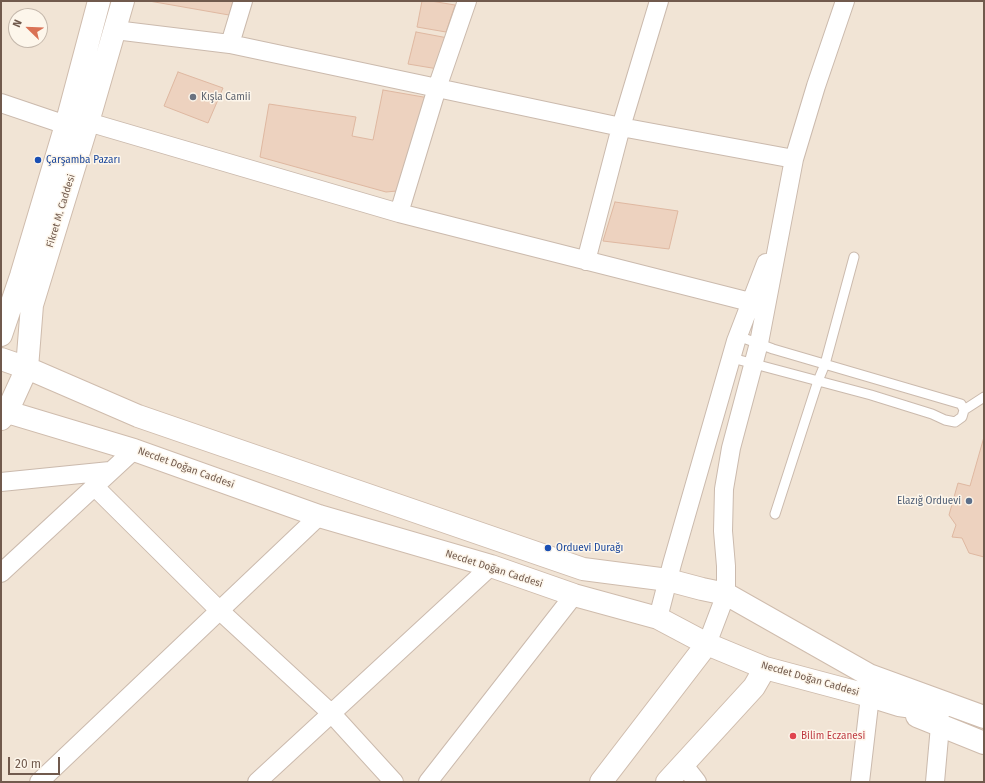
<!DOCTYPE html>
<meta charset="utf-8">
<style>
body{margin:0}
#map{position:relative;width:985px;height:783px;overflow:hidden;background:#faf2e6;font-family:"Fira Sans",sans-serif}
canvas{display:block}
.frame{position:absolute;inset:0;border:2px solid #715a4d;pointer-events:none}
.north{position:absolute;left:8px;top:8px;width:40px;height:40px;box-sizing:border-box;background:#fdf6eb;border:1px solid #c5b8ac;border-radius:50%;rotate:293deg;font-size:11px;font-weight:700;line-height:16px;text-align:center;color:#715a4d}
.north::after{content:'';display:block;margin:auto;width:14px;height:18px;background:#da7255;clip-path:polygon(50% 0,100% 100%,50% 72%,0 100%)}
.scale{position:absolute;left:8px;top:757px;width:52px;height:18px;box-sizing:border-box;border:2px solid #715a4d;border-top:0;padding-left:5px;font-size:12px;line-height:14px;white-space:nowrap;color:#715a4d;-webkit-text-stroke:3px #fdf6eb;paint-order:stroke}
</style>
<div id="map">
<canvas width="985" height="783"></canvas>
<div class="frame"></div>
<div class="north">N</div>
<div class="scale">20 m</div>
</div>
<script>
const ctx = document.querySelector('canvas').getContext('2d');
ctx.lineJoin = 'round';
function paint(path, color) {
  ctx.fillStyle = color;
  ctx.fill(path, 'evenodd');
}
function toPath(rows) {
  const path = new Path2D();
  for (const r of rows) {
    path.moveTo(r[0], r[1]);
    for (let i = 2; i < r.length; i += 2) path.lineTo(r[i], r[i + 1]);
  }
  return path;
}
function stroke(path, color, width, dash) {
  ctx.strokeStyle = color;
  ctx.lineWidth = width;
  ctx.lineCap = dash ? 'butt' : 'round';
  ctx.setLineDash(dash || []);
  ctx.stroke(path);
}
function drawText(font, color, halo, rows, align = 'center') {
  ctx.font = font + ' "Fira Sans",sans-serif';
  ctx.lineWidth = 3;
  ctx.setLineDash([]);
  ctx.textBaseline = 'middle';
  ctx.strokeStyle = halo;
  ctx.fillStyle = color;
  for (const [text, x, y, turn = 0] of rows) {
    ctx.save();
    ctx.translate(x, y);
    ctx.rotate((+turn || 0) * Math.PI / 180);
    ctx.textAlign = isNaN(turn) ? turn : align;
    if (halo) ctx.strokeText(text, 0, 0);
    ctx.fillText(text, 0, 0);
    ctx.restore();
  }
}
paint(toPath([
 [1,1,984,1,984,782,1,782],
 [16,16,40,16,40,40,16,40]
]), '#f1e4d5');
const building = toPath([
 [149,1,233,1,229,15,149,1],
 [422,1,431,1,455,5,446,32,417,27,422,1],
 [416,32,448,38,438,69,408,64,416,32],
 [178,72,223,88,208,123,164,106,178,72],
 [383,90,429,98,397,191,386,192,260,157,269,104,356,117,352,136,373,140,383,90],
 [615,202,678,211,669,249,603,241,615,202],
 [984,437,984,557,969,553,962,538,952,537,956,525,949,515,958,483,970,486,984,437]
]);
paint(building, '#edd2bf');
stroke(building, '#dfb8a1', 1);
const lane = toPath([
 [732,358,871,395,932,414,945,420,955,422,962,417,964,410,961,404,773,349,738,336],
 [964,410,984,397],
 [775,514,818,381,825,364,854,257]
]);
const street = toPath([
 [115,30,230,44,243,1],
 [230,44,621,127,794,159],
 [1,103,66,125],
 [88,122,399,213,750,302],
 [399,213,437,88,467,1],
 [586,261,621,127,659,1],
 [1,482,110,471],
 [94,486,219,610,332,714,394,782],
 [1,573,134,450],
 [658,618,672,564,736,341,766,263],
 [707,644,726,594,726,566,723,531,724,489,731,448,759,343,794,159,816,86,845,1],
 [683,764,697,782],
 [39,782,319,516],
 [257,782,491,566],
 [428,782,574,595],
 [860,782,870,696],
 [935,782,940,726]
]);
const secondary = toPath([
 [1,335,21,276,66,125,99,1],
 [1,359,27,368,138,416,583,569,668,580,702,589,726,594,869,675,984,717],
 [1,410,134,450,319,516,491,566,574,595,658,618,707,644,765,668,870,696,899,705,920,708,938,714],
 [1,419,7,412,27,368,32,305,88,122,123,1],
 [917,716,984,743],
 [601,782,707,644],
 [667,782,754,687,765,668]
]);
stroke(lane, '#cbbaad', 11);
stroke(street, '#cbbaad', 20);
stroke(secondary, '#cfbcad', 24);
stroke(lane, '#fff', 9);
stroke(street, '#fff', 18);
stroke(secondary, '#fff', 22);
for (const [x, y, r, color] of [
 [193,97,4,"#6b7280"],
 [38,160,4,"#1a4fb4"],
 [969,501,4,"#5c6f8a"],
 [548,548,4,"#1a4fb4"],
 [793,736,4,"#e0444e"]
]) {
  const dot = new Path2D();
  dot.arc(x, y, r, 0, 2 * Math.PI);
  ctx.fillStyle = color;
  ctx.fill(dot);
  stroke(dot, '#fdf6eb', 1.5);
}
drawText('10px', '#5b616d', '#fdf6eb', [
 ["Kışla Camii",201,97]
], 'left');
drawText('10px', '#164399', '#fdf6eb', [
 ["Çarşamba Pazarı",46,160],
 ["Orduevi Durağı",556,548]
], 'left');
drawText('10px', '#715a4d', '#fdf6eb', [
 ["Fikret M. Caddesi",61,211,-73],
 ["Necdet Doğan Caddesi",186,468,20],
 ["Necdet Doğan Caddesi",494,569,18],
 ["Necdet Doğan Caddesi",810,679,16]
]);
drawText('10px', '#4e5e75', '#fdf6eb', [
 ["Elazığ Orduevi",961,501]
], 'right');
drawText('10px', '#be3a42', '#fdf6eb', [
 ["Bilim Eczanesi",801,736]
], 'left');
</script>
